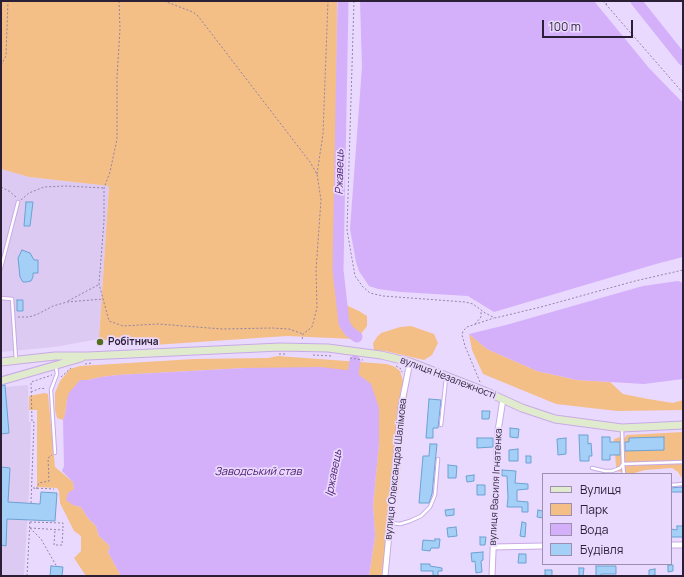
<!DOCTYPE html>
<meta charset="utf-8">
<style>
body{margin:0}
#map{position:relative;width:684px;height:577px;overflow:hidden;background:#ead9fe;font-family:Manrope,sans-serif}
canvas{display:block}
.frame{position:absolute;inset:0;border:2px solid #2b1f37;pointer-events:none}
.legend{position:absolute;left:542px;top:473px;width:130px;height:92px;box-sizing:border-box;background:#ead9fe;border:1px solid #9e8fae;margin:0;padding:5px 7px;list-style:none;font-size:12px;color:#2b1f37}
.legend li{display:flex;align-items:center;gap:8px;height:20px}
.legend b{width:20px;border:1px solid #9e8fae}
.scale{position:absolute;left:542px;top:20px;width:91px;height:18px;box-sizing:border-box;border:2px solid #2b1f37;border-top:0;padding-left:5px;font-size:12px;line-height:14px;white-space:nowrap;color:#2b1f37;-webkit-text-stroke:3px #ead9fe;paint-order:stroke}
</style>
<div id="map">
<canvas width="684" height="577"></canvas>
<div class="frame"></div>
<ul class="legend">
<li><b style="height:5px;background:#e0ebcd"></b>Вулиця</li>
<li><b style="height:11px;background:#f4be87"></b>Парк</li>
<li><b style="height:11px;background:#d4affa"></b>Вода</li>
<li><b style="height:11px;background:#a4cff7"></b>Будівля</li>
</ul>
<div class="scale">100 m</div>
</div>
<script>
const ctx = document.querySelector('canvas').getContext('2d');
ctx.lineJoin = 'round';
function paint(path, color) {
  ctx.fillStyle = color;
  ctx.fill(path, 'evenodd');
}
function toPath(rows) {
  const path = new Path2D();
  for (const r of rows) {
    path.moveTo(r[0], r[1]);
    for (let i = 2; i < r.length; i += 2) path.lineTo(r[i], r[i + 1]);
  }
  return path;
}
function stroke(path, color, width, dash) {
  ctx.strokeStyle = color;
  ctx.lineWidth = width;
  ctx.lineCap = dash ? 'butt' : 'round';
  ctx.setLineDash(dash || []);
  ctx.stroke(path);
}
function drawText(font, color, halo, rows, align = 'center') {
  ctx.font = font + ' Manrope,sans-serif';
  ctx.lineWidth = 3.5;
  ctx.setLineDash([]);
  ctx.textBaseline = 'middle';
  ctx.strokeStyle = halo;
  ctx.fillStyle = color;
  for (const [text, x, y, turn = 0] of rows) {
    ctx.save();
    ctx.translate(x, y);
    ctx.rotate((+turn || 0) * Math.PI / 180);
    ctx.textAlign = isNaN(turn) ? turn : align;
    if (halo) ctx.strokeText(text, 0, 0);
    ctx.fillText(text, 0, 0);
    ctx.restore();
  }
}
paint(toPath([
 [1,169,29,177,109,186,99,339,54,347,1,352],
 [28,385,29,422,31,422,29,491,24,576,1,576,1,390,5,387]
]), '#ddcaf3');
paint(toPath([
 [1,1,337,1,336,250,340,298,348,306,359,311,367,316,367,326,361,334,355,339,287,336,139,346,139,344,129,344,99,339,109,186,29,177,1,169],
 [411,326,434,334,438,343,432,355,424,360,385,351,374,350,373,343,377,337,381,333,400,327],
 [469,334,487,349,537,371,577,380,610,382,623,394,648,399,673,403,683,400,683,410,617,411,556,404,483,374,472,350],
 [278,356,387,364,395,367,400,371,403,381,408,386,398,494,390,495,383,576,369,576,375,536,373,505,379,444,245,368,118,375,101,377,88,380,80,380,67,400,65,415,63,420,57,418,55,410,55,393,60,381,70,369,80,366,194,359,268,358],
 [44,393,48,394,55,467,73,482,74,489,73,505,81,507,88,518,96,526,99,536,110,546,108,552,121,576,86,576,74,558,81,551,81,536,74,531,60,503,59,491,57,488,37,487,37,410,29,410,29,396],
 [683,432,683,480,678,472,672,468,645,470,631,474,617,471,616,466,614,439,620,437,624,438,627,435]
]), '#f4be87');
paint(toPath([
 [360,1,594,1,649,68,683,103,683,257,656,264,494,312,468,296,401,292,378,289,369,286,359,271,356,262,350,229,362,67],
 [678,281,683,283,683,379,644,384,577,380,537,371,487,349,469,334,506,325,643,286],
 [320,367,354,371,371,384,379,408,379,444,373,505,375,536,369,576,121,576,108,552,110,546,99,536,96,526,88,518,81,507,73,505,66,500,68,493,74,489,73,482,62,471,64,466,63,420,65,415,67,400,69,393,80,380,88,380,101,377,118,375,245,368]
]), '#d4affa');
stroke(toPath([
 [343,1,338,270,344,323,349,331,357,337],
 [636,1,683,60],
 [351,386,355,361]
]), '#d4affa', 11);
const building = toPath([
 [26,202,33,202,30,226,24,226,26,202],
 [22,250,30,253,34,260,38,260,38,273,33,273,33,277,31,281,26,282,23,282,20,277,18,258,22,250],
 [17,300,23,300,23,311,17,311,17,300],
 [5,385,9,433,1,434,1,386,5,385],
 [429,399,441,400,438,428,433,428,433,438,426,438,429,399],
 [482,411,490,411,489,419,482,419,482,411],
 [510,428,519,429,518,438,510,437,510,428],
 [579,435,588,435,588,444,591,443,592,456,589,456,589,461,580,461,579,435],
 [602,437,610,437,610,442,620,442,620,455,610,455,610,460,602,460,602,437],
 [664,437,664,450,625,451,625,442,629,442,629,438,664,437],
 [477,438,493,438,493,447,477,448,477,438],
 [566,438,566,454,558,455,557,439,566,438],
 [430,444,437,444,432,494,429,503,419,503,423,456,429,456,430,444],
 [518,449,518,461,509,461,509,450,518,449],
 [526,456,531,456,531,463,526,463,526,456],
 [448,465,457,466,456,478,448,478,448,465],
 [1,467,10,468,8,502,40,504,41,492,57,493,55,521,7,519,6,546,1,545,1,467],
 [502,470,516,471,515,483,528,484,528,489,517,490,517,501,528,502,528,512,522,512,522,507,507,507,508,498,507,476,502,476,502,470],
 [474,475,474,481,467,482,466,476,474,475],
 [477,485,485,485,485,495,477,495,477,485],
 [681,487,683,487,683,492,671,492,671,488,681,487],
 [454,509,454,515,446,516,445,510,454,509],
 [538,510,543,511,543,518,537,517,538,510],
 [522,522,526,523,525,537,520,536,522,522],
 [677,526,683,526,683,537,671,537,671,529,677,530,677,526],
 [456,527,457,536,448,537,447,528,456,527],
 [480,537,486,537,485,545,480,545,480,537],
 [435,539,440,539,439,548,431,548,430,551,422,550,423,540,435,541,435,539],
 [483,552,483,560,481,561,482,572,476,573,475,561,472,562,471,553,483,552],
 [519,554,526,554,526,563,518,563,519,554],
 [421,564,430,564,430,566,442,568,442,571,438,571,438,576,433,576,433,571,421,571,421,564],
 [668,565,673,565,673,571,668,572,668,565],
 [51,566,63,567,62,576,50,576,51,566],
 [596,566,616,566,616,574,601,574,601,576,596,576,596,566],
 [579,568,584,568,583,576,579,576,579,568],
 [655,569,655,575,649,576,649,570,655,569],
 [545,570,552,570,552,576,545,575,545,570]
]);
paint(building, '#a4cff7');
stroke(building, '#6ca1d1', 1);
const lane = toPath([
 [1,268,18,202],
 [1,298,12,299,16,360],
 [441,425,446,378],
 [622,429,623,464,683,462],
 [55,453,51,390,57,374,56,367],
 [592,468,605,471,612,471,620,468,623,464,624,474],
 [671,485,683,484],
 [391,523,400,524,410,521,421,516,430,507,435,495,438,459]
]);
const street = toPath([
 [671,545,683,545],
 [493,547,543,546],
 [385,576,401,407,410,362],
 [492,576,498,431,503,399]
]);
const secondary = toPath([
 [1,362,55,356,88,356,280,347,328,348,381,355,410,362,487,392,522,408,555,419,622,428,683,425],
 [1,381,81,358]
]);
stroke(lane, '#c8aae6', 4.5);
stroke(street, '#c8aae6', 7);
stroke(secondary, '#c8aae6', 9);
stroke(toPath([
 [119,1,120,29,117,77,117,139,110,172,104,188,104,221,99,284,109,321,123,326,158,324,222,329,272,328,289,329,303,334],
 [164,1,193,12,198,16,310,162,317,174,321,200,316,270,317,308,312,327,303,334,302,340],
 [354,1,347,230,355,276,363,287,370,293,383,296,465,302,473,304,485,313,495,318,541,307,635,281,683,270],
 [603,1,683,93],
 [606,5,607,1],
 [1,65,6,56,8,1],
 [317,174,323,134,328,1],
 [1,187,9,191,16,197],
 [21,200,29,193,44,187,66,186,104,188],
 [68,301,98,285],
 [18,317,29,317,38,314,53,306,67,302,103,299],
 [475,324,481,317,481,311],
 [279,354,285,354],
 [313,355,333,356],
 [350,358,363,360],
 [85,364,92,363],
 [396,366,401,369,402,372],
 [61,377,71,368],
 [480,382,465,346,462,335,463,331,467,327,494,318],
 [31,392,41,388,46,389],
 [33,488,54,489],
 [36,489,39,483,49,481,48,458,52,455],
 [31,503,34,422,32,422,31,382,52,375],
 [30,522,63,523,63,529],
 [30,528,63,530,62,545,54,545,55,530],
 [30,528,41,539,57,567],
 [27,576,30,520]
]), '#9284a3', 1, [2, 2]);
stroke(lane, '#fff', 2.5);
stroke(street, '#fff', 5);
stroke(secondary, '#e0ebcd', 7);
for (const [x, y, r, color] of [
 [100,342,4,"#536e21"]
]) {
  const dot = new Path2D();
  dot.arc(x, y, r, 0, 2 * Math.PI);
  ctx.fillStyle = color;
  ctx.fill(dot);
  stroke(dot, '#ead9fe', 1.5);
}
drawText('bold 10px', '#2b1f37', '#ead9fe', [
 ["Робітнича",108,342]
], 'left');
drawText('10px', '#2b1f37', '#ead9fe', [
 ["вулиця Незалежності",448,378,21],
 ["вулиця Олександра Шалімова",396,469,-84],
 ["вулиця Василя Ігнатенка",496,487,-87]
]);
drawText('italic 11px', '#4c1b70', '#ead9fe', [
 ["Ржавець",340,172,-89],
 ["Заводський став",258,472],
 ["Іржавець",334,473,-79]
]);
</script>
